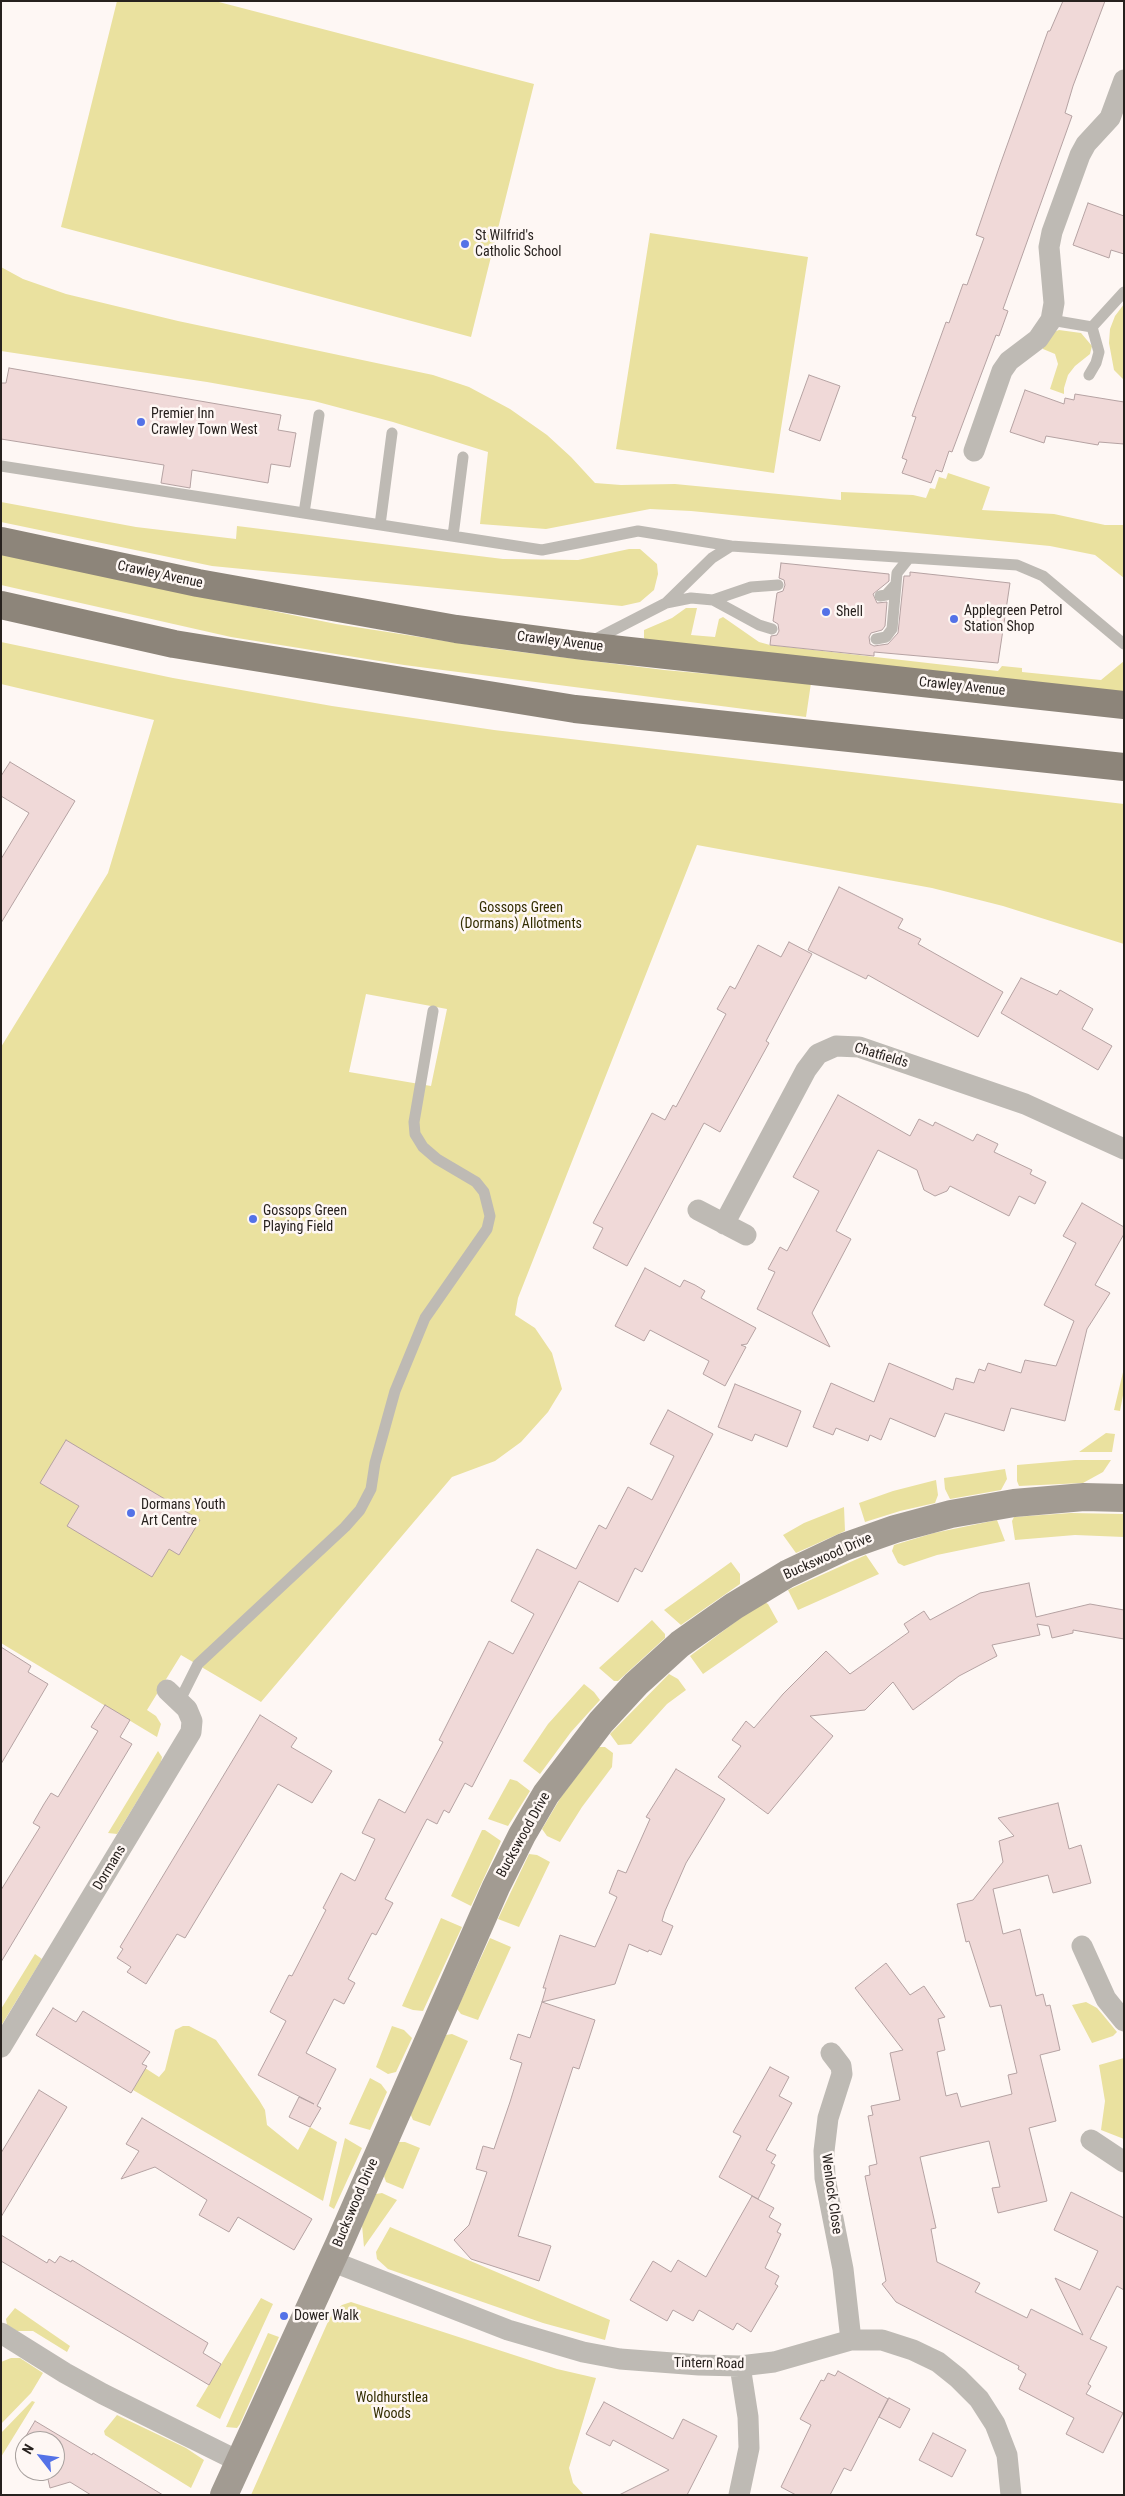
<!DOCTYPE html>
<style>
body{margin:0}
#map{position:relative;width:1125px;height:2496px;overflow:hidden;background:#fef7f4;font-family:"Roboto Condensed",sans-serif}
canvas{display:block}
.frame{position:absolute;inset:0;border:2px solid #27211e;pointer-events:none}
.north{position:absolute;left:15px;top:2431px;width:50px;height:50px;box-sizing:border-box;background:#fef7f4;border:1px solid #a8a19e;border-radius:50%;rotate:300deg;font-size:14px;font-weight:700;line-height:20px;text-align:center;color:#27211e}
.north::after{content:'';display:block;margin:auto;width:18px;height:22px;background:#5472e7;clip-path:polygon(50% 0,100% 100%,50% 72%,0 100%)}
</style>
<div id="map">
<canvas width="1125" height="2496"></canvas>
<div class="frame"></div>
<div class="north">N</div>
</div>
<script>
const ctx = document.querySelector('canvas').getContext('2d');
ctx.lineJoin = 'round';
function paint(path, color) {
  ctx.fillStyle = color;
  ctx.fill(path, 'evenodd');
}
function toPath(rows) {
  const path = new Path2D();
  for (const r of rows) {
    path.moveTo(r[0], r[1]);
    for (let i = 2; i < r.length; i += 2) path.lineTo(r[i], r[i + 1]);
  }
  return path;
}
function stroke(path, color, width, dash) {
  ctx.strokeStyle = color;
  ctx.lineWidth = width;
  ctx.lineCap = dash ? 'butt' : 'round';
  ctx.setLineDash(dash || []);
  ctx.stroke(path);
}
function drawText(font, color, halo, rows, align = 'center') {
  ctx.font = font + ' "Roboto Condensed",sans-serif';
  ctx.lineWidth = 5;
  ctx.setLineDash([]);
  ctx.textBaseline = 'middle';
  ctx.strokeStyle = halo;
  ctx.fillStyle = color;
  for (const [text, x, y, turn = 0] of rows) {
    ctx.save();
    ctx.translate(x, y);
    ctx.rotate((+turn || 0) * Math.PI / 180);
    ctx.textAlign = isNaN(turn) ? turn : align;
    if (halo) ctx.strokeText(text, 0, 0);
    ctx.fillText(text, 0, 0);
    ctx.restore();
  }
}
paint(toPath([
 [117,1,215,1,534,84,471,337,61,227],
 [650,233,808,257,774,473,616,449],
 [1,267,23,279,66,294,178,321,433,375,469,387,510,409,547,435,571,457,595,483,621,485,675,484,841,500,841,492,913,495,926,498,930,488,935,489,939,477,946,479,948,473,990,487,982,510,1054,514,1105,525,1124,525,1124,578,1095,555,1050,546,691,511,650,509,546,529,480,524,488,452,393,422,314,401,207,382,1,351],
 [1124,304,1124,380,1114,370,1109,343,1110,329,1115,316],
 [1059,330,1081,333,1092,346,1090,354,1075,366,1068,375,1064,388,1064,394,1050,389,1058,364,1055,354,1043,349,1043,344,1054,332],
 [1,502,136,527,236,539,237,526,503,559,578,560,629,549,640,549,657,564,658,574,654,590,640,602,622,606,212,566,1,522],
 [1,553,64,568,336,624,497,649,664,670,811,683,806,717,404,665,231,637,1,585],
 [686,608,697,608,691,635,715,637,719,619,723,617,759,642,770,645,998,671,1002,666,1022,668,1022,672,1101,680,1124,661,1124,694,648,642,644,638,644,630,672,618],
 [1,642,173,678,332,706,494,730,1124,804,1124,944,1003,906,932,888,697,845,518,1298,515,1315,535,1328,552,1353,562,1389,548,1412,521,1442,495,1461,452,1477,261,1702,181,1655,147,1710,156,1716,161,1724,157,1737,1,1643,1,1047,108,873,154,720,1,684],
 [366,994,447,1009,431,1086,349,1072],
 [1124,1368,1124,1390,1120,1411,1114,1410],
 [1106,1433,1115,1434,1112,1452,1079,1452],
 [1075,1460,1111,1460,1103,1472,1083,1483,1019,1486,1017,1481,1017,1465],
 [1005,1469,1007,1479,1001,1490,950,1499,945,1489,944,1478],
 [936,1480,938,1495,935,1503,900,1511,865,1522,859,1503,893,1491],
 [844,1507,845,1531,796,1553,783,1535,804,1523],
 [1071,1513,1124,1514,1124,1537,1075,1535,1015,1540,1012,1521,1014,1517],
 [997,1520,1005,1541,937,1555,904,1566,898,1563,892,1551,894,1545,934,1533],
 [866,1555,879,1574,798,1610,788,1590],
 [731,1562,740,1574,740,1584,681,1625,664,1610],
 [763,1601,768,1604,778,1622,703,1674,690,1656],
 [652,1620,665,1634,665,1638,618,1681,614,1681,599,1668],
 [669,1674,678,1679,686,1690,667,1704,631,1744,618,1745,610,1734],
 [584,1684,594,1692,600,1700,571,1732,540,1774,523,1761,548,1724],
 [599,1747,605,1747,613,1753,612,1767,582,1807,560,1842,547,1836,542,1829,561,1797],
 [158,1751,162,1757,161,1762,117,1834,108,1833],
 [510,1779,517,1781,530,1791,508,1826,488,1819],
 [482,1830,485,1830,501,1841,471,1906,451,1896],
 [529,1854,537,1855,550,1862,519,1927,498,1919],
 [441,1918,462,1927,423,2011,413,2010,402,2006],
 [490,1938,511,1947,478,2020,461,2014,457,2009],
 [35,1954,42,1959,1,2026,1,2009],
 [1086,2002,1097,2008,1103,2015,1117,2032,1113,2036,1092,2043,1072,2005],
 [183,2026,189,2026,216,2040,259,2100,265,2110,267,2125,293,2146,298,2150,310,2127,337,2142,323,2201,133,2090,145,2068,159,2077,165,2070,175,2030],
 [392,2026,404,2030,412,2038,396,2072,388,2074,376,2067],
 [452,2034,468,2041,430,2126,413,2120,410,2113,446,2035],
 [1124,2058,1124,2139,1101,2130,1105,2101,1099,2065],
 [370,2078,381,2084,387,2092,370,2130,349,2124],
 [345,2138,362,2148,334,2209,329,2206],
 [398,2142,405,2142,420,2148,403,2189,386,2182,384,2176],
 [382,2193,397,2200,364,2247,362,2225,376,2194],
 [390,2227,610,2320,605,2340,543,2323,388,2269,377,2259,376,2252],
 [261,2298,273,2304,220,2419,196,2406],
 [351,2302,557,2369,596,2378,569,2468,573,2483,584,2495,251,2495,327,2324,333,2312,342,2305],
 [15,2308,70,2346,67,2352,33,2331,17,2331,7,2325,6,2319],
 [268,2333,279,2337,240,2424,237,2428,226,2427],
 [11,2358,20,2358,43,2373,31,2393,1,2424,1,2362],
 [32,2401,35,2402,1,2457,1,2433],
 [117,2415,186,2448,204,2460,191,2488,105,2435,104,2431]
]), '#eae19f');
const building = toPath([
 [1063,1,1105,1,1073,86,1065,113,1072,116,1003,309,1008,311,999,336,996,335,952,452,949,451,942,472,936,470,931,483,902,473,907,460,902,458,916,417,912,416,946,322,949,323,963,284,967,285,984,238,976,235,1000,165,1048,31,1050,31,1063,1],
 [1088,203,1124,216,1124,254,1111,250,1109,258,1073,245,1088,203],
 [9,368,281,415,278,430,296,433,290,467,271,464,268,483,192,470,190,488,161,483,164,465,1,439,1,383,6,383,9,368],
 [809,375,840,386,820,441,789,430,809,375],
 [1025,390,1064,404,1065,398,1074,400,1075,394,1124,402,1124,444,1099,442,1098,445,1046,436,1044,443,1010,432,1025,390],
 [781,563,889,574,889,581,873,594,877,603,887,602,885,626,882,630,871,633,869,637,870,644,874,646,888,644,898,633,904,576,910,576,910,572,1010,583,998,663,874,652,874,656,770,645,771,636,777,635,779,631,778,624,773,621,777,593,783,591,785,585,784,580,779,578,781,563],
 [10,762,75,801,1,923,1,859,29,813,1,796,1,776,10,762],
 [839,887,903,919,898,928,921,939,918,944,1003,992,978,1037,868,975,866,979,808,950,839,887],
 [789,942,812,954,766,1041,769,1043,720,1132,704,1123,627,1266,593,1248,603,1228,593,1223,652,1113,665,1120,673,1105,676,1107,726,1014,717,1009,730,986,735,989,758,945,781,957,789,942],
 [1021,978,1057,995,1060,990,1093,1009,1082,1029,1112,1046,1098,1070,1001,1013,1021,978],
 [838,1095,910,1136,919,1119,933,1126,935,1122,973,1141,977,1134,998,1144,994,1152,1032,1170,1030,1174,1046,1182,1035,1204,1019,1196,1009,1216,950,1186,947,1191,935,1196,924,1190,917,1170,878,1150,836,1231,851,1239,812,1313,830,1347,757,1309,775,1272,768,1269,780,1247,787,1251,819,1191,793,1177,838,1095],
 [1082,1203,1124,1227,1124,1234,1095,1285,1110,1293,1087,1329,1065,1421,1011,1408,1004,1431,945,1413,935,1437,890,1418,881,1440,870,1435,868,1441,836,1428,833,1435,813,1427,831,1383,874,1402,889,1363,953,1390,956,1378,974,1383,979,1369,985,1371,988,1363,1021,1373,1025,1360,1056,1366,1074,1321,1044,1305,1076,1243,1063,1236,1082,1203],
 [645,1268,680,1287,684,1280,695,1285,705,1291,701,1298,756,1328,747,1344,741,1345,746,1347,725,1386,703,1374,709,1361,650,1330,644,1341,615,1326,645,1268],
 [735,1384,801,1411,787,1447,755,1434,752,1441,718,1427,735,1384],
 [668,1410,713,1434,642,1572,635,1568,618,1602,579,1581,472,1787,465,1783,449,1813,444,1810,437,1824,427,1819,385,1899,393,1903,376,1935,372,1933,348,1979,355,1983,344,2004,334,1999,306,2053,336,2069,317,2106,321,2108,310,2127,289,2117,299,2097,314,2104,258,2075,286,2021,270,2012,289,1975,292,1976,326,1910,323,1908,341,1873,355,1881,375,1839,362,1833,379,1799,405,1813,443,1742,439,1740,489,1641,513,1654,534,1614,511,1601,537,1549,576,1569,599,1525,606,1529,628,1487,652,1500,674,1456,650,1444,668,1410],
 [66,1440,200,1520,179,1555,169,1549,152,1577,67,1526,79,1506,40,1483,66,1440],
 [1029,1583,1036,1617,1090,1604,1124,1610,1124,1639,1073,1630,1073,1633,1052,1638,1049,1626,1037,1624,1040,1635,992,1645,997,1656,959,1676,913,1710,893,1682,865,1710,810,1716,833,1736,768,1814,718,1777,741,1746,732,1740,746,1721,754,1728,783,1694,826,1651,850,1674,909,1632,904,1624,924,1611,930,1620,980,1593,1029,1583],
 [1,1647,31,1666,28,1672,48,1684,1,1764,1,1647],
 [105,1705,130,1720,120,1737,132,1744,1,1962,1,1890,40,1827,33,1823,44,1804,51,1793,58,1797,98,1731,91,1727,105,1705],
 [260,1715,297,1738,291,1747,332,1771,312,1803,278,1784,185,1938,177,1934,146,1984,127,1972,131,1967,117,1958,123,1949,120,1947,260,1715],
 [676,1769,725,1799,686,1863,665,1911,662,1921,673,1926,661,1955,649,1950,648,1952,629,1944,615,1984,542,2002,546,1988,543,1988,560,1935,595,1947,617,1897,609,1893,618,1870,626,1873,650,1819,646,1817,676,1769],
 [1058,1803,1069,1849,1081,1845,1091,1883,1053,1893,1048,1875,993,1889,1003,1934,1020,1929,1036,1996,1043,1994,1046,2006,1050,2005,1060,2050,1040,2055,1056,2121,1029,2128,1047,2201,998,2213,992,2188,1000,2187,989,2141,920,2157,936,2228,931,2229,937,2262,980,2283,975,2292,1027,2318,1031,2309,1083,2335,1055,2278,1080,2290,1098,2251,1054,2230,1071,2192,1124,2218,1124,2290,1117,2286,1090,2339,1107,2347,1088,2384,1091,2386,1086,2394,1123,2413,1103,2453,1066,2434,1074,2418,1019,2389,1026,2374,1018,2369,1019,2366,896,2302,882,2284,886,2281,865,2176,870,2175,869,2166,877,2164,868,2116,873,2115,871,2106,900,2100,890,2053,903,2050,855,1988,886,1963,910,1995,924,1986,945,2017,938,2019,945,2050,937,2052,946,2096,957,2093,961,2107,1012,2094,1008,2075,1017,2073,1001,2005,990,2007,969,1941,966,1942,957,1904,973,1900,1003,1862,999,1841,1014,1836,998,1818,1058,1803],
 [542,2002,595,2020,579,2069,573,2067,518,2236,551,2246,539,2281,471,2259,454,2240,469,2225,487,2172,476,2169,483,2146,494,2149,510,2102,522,2063,510,2059,518,2034,530,2038,542,2002],
 [53,2008,76,2022,83,2011,150,2052,142,2064,147,2066,131,2093,36,2035,53,2008],
 [770,2067,789,2077,779,2096,792,2103,766,2150,776,2155,771,2163,775,2165,758,2199,719,2177,741,2136,733,2132,770,2067],
 [39,2090,67,2107,1,2217,1,2153,39,2090],
 [142,2118,312,2219,294,2250,238,2217,229,2232,199,2215,207,2200,155,2167,121,2179,139,2151,126,2144,142,2118],
 [752,2196,774,2208,769,2217,781,2224,777,2232,781,2234,765,2268,779,2276,775,2284,778,2286,751,2332,737,2323,733,2330,699,2310,693,2321,673,2310,667,2321,630,2300,653,2261,671,2272,678,2260,706,2277,752,2196],
 [1,2235,47,2263,49,2259,55,2263,60,2256,71,2262,72,2260,208,2343,203,2353,221,2364,209,2385,1,2261,1,2235],
 [838,2371,888,2399,851,2471,844,2468,830,2495,796,2495,781,2487,811,2425,800,2419,821,2380,824,2381,828,2373,835,2376,838,2371],
 [889,2398,910,2409,900,2428,879,2417,889,2398],
 [604,2402,673,2439,683,2419,717,2436,687,2495,619,2495,669,2470,613,2440,610,2446,586,2434,604,2402],
 [35,2421,92,2455,93,2453,163,2495,91,2495,70,2482,50,2488,46,2471,55,2471,55,2441,25,2441,25,2455,17,2451,35,2421],
 [933,2433,966,2450,952,2477,919,2460,933,2433]
]);
paint(building, '#f0d9d8');
stroke(building, '#b5a2a2', 1);
stroke(toPath([
 [1051,320,1092,327,1099,352,1096,363,1089,375],
 [1092,327,1124,292],
 [1,466,542,550,638,531,731,546],
 [304,513,319,415],
 [380,525,392,433],
 [453,536,463,457],
 [880,596,886,595,896,584],
 [713,600,751,587,778,585],
 [666,603,691,598,713,600,759,625,772,629],
 [876,639,886,637,892,629,897,573,909,558],
 [594,640,666,603,712,558,731,546,1017,565,1043,576,1124,644],
 [180,1700,198,1664,345,1527,360,1510,371,1489,375,1463,395,1391,425,1318,487,1229,490,1216,484,1192,476,1182,437,1159,423,1147,415,1134,414,1122,433,1011]
]), '#bebab4', 11);
stroke(toPath([
 [974,451,1002,371,1009,361,1038,339,1051,320,1054,303,1049,247,1052,232,1080,155,1086,144,1110,118,1124,80],
 [698,1210,746,1235],
 [724,1224,806,1070,818,1054,836,1046,859,1047,1025,1104,1124,1149],
 [1082,1946,1106,1999,1124,2021],
 [1,2047,191,1732,192,1721,187,1709,167,1690],
 [831,2053,841,2066,842,2074,828,2118,824,2151,825,2178,843,2269,851,2340],
 [1091,2140,1124,2162],
 [331,2261,508,2330,583,2352,620,2359,699,2365,740,2366,774,2362,851,2340,882,2340,913,2350,938,2362,958,2378,979,2399,995,2424,1007,2455,1011,2495],
 [1,2333,65,2373,103,2394,238,2461],
 [739,2495,749,2448,748,2417,740,2366]
]), '#bebab4', 21);
stroke(toPath([
 [224,2495,339,2244,496,1887,522,1835,546,1794,601,1722,636,1684,680,1644,734,1606,787,1574,844,1547,895,1529,951,1514,1014,1503,1084,1497,1124,1498]
]), '#a29b92', 28);
stroke(toPath([
 [1,541,198,583,456,629,584,646,1124,705],
 [1,605,174,644,575,709,1124,767]
]), '#8d857a', 28);
for (const [x, y, r, color] of [
 [465,244,5,"#5472e7"],
 [141,422,5,"#5472e7"],
 [826,612,5,"#5472e7"],
 [954,619,5,"#5472e7"],
 [253,1219,5,"#5472e7"],
 [131,1513,5,"#5472e7"],
 [284,2316,5,"#5472e7"]
]) {
  const dot = new Path2D();
  dot.arc(x, y, r, 0, 2 * Math.PI);
  ctx.fillStyle = color;
  ctx.fill(dot);
  stroke(dot, '#fef7f4', 2);
}
drawText('14px', '#27211e', '#fef7f4', [
 ["St Wilfrid's",475,236],
 ["Catholic School",475,252],
 ["Premier Inn",151,414],
 ["Crawley Town West",151,430],
 ["Applegreen Petrol",964,611],
 ["Station Shop",964,627],
 ["Shell",836,612],
 ["Gossops Green",263,1211],
 ["Playing Field",263,1227],
 ["Dormans Youth",141,1505],
 ["Art Centre",141,1521],
 ["Dower Walk",294,2316]
], 'left');
drawText('14px', '#27211e', '#fef7f4', [
 ["Crawley Avenue",160,575,12],
 ["Crawley Avenue",560,642,7],
 ["Crawley Avenue",962,687,6],
 ["Chatfields",881,1056,17],
 ["Buckswood Drive",828,1557,-24],
 ["Buckswood Drive",524,1835,-61],
 ["Dormans",110,1868,-59],
 ["Wenlock Close",831,2194,82],
 ["Buckswood Drive",356,2203,-67],
 ["Tintern Road",709,2364,1]
]);
drawText('14px', '#332d00', '#fef7f4', [
 ["Gossops Green",521,908],
 ["(Dormans) Allotments",521,924],
 ["Woldhurstlea",392,2398],
 ["Woods",392,2414]
]);
</script>
